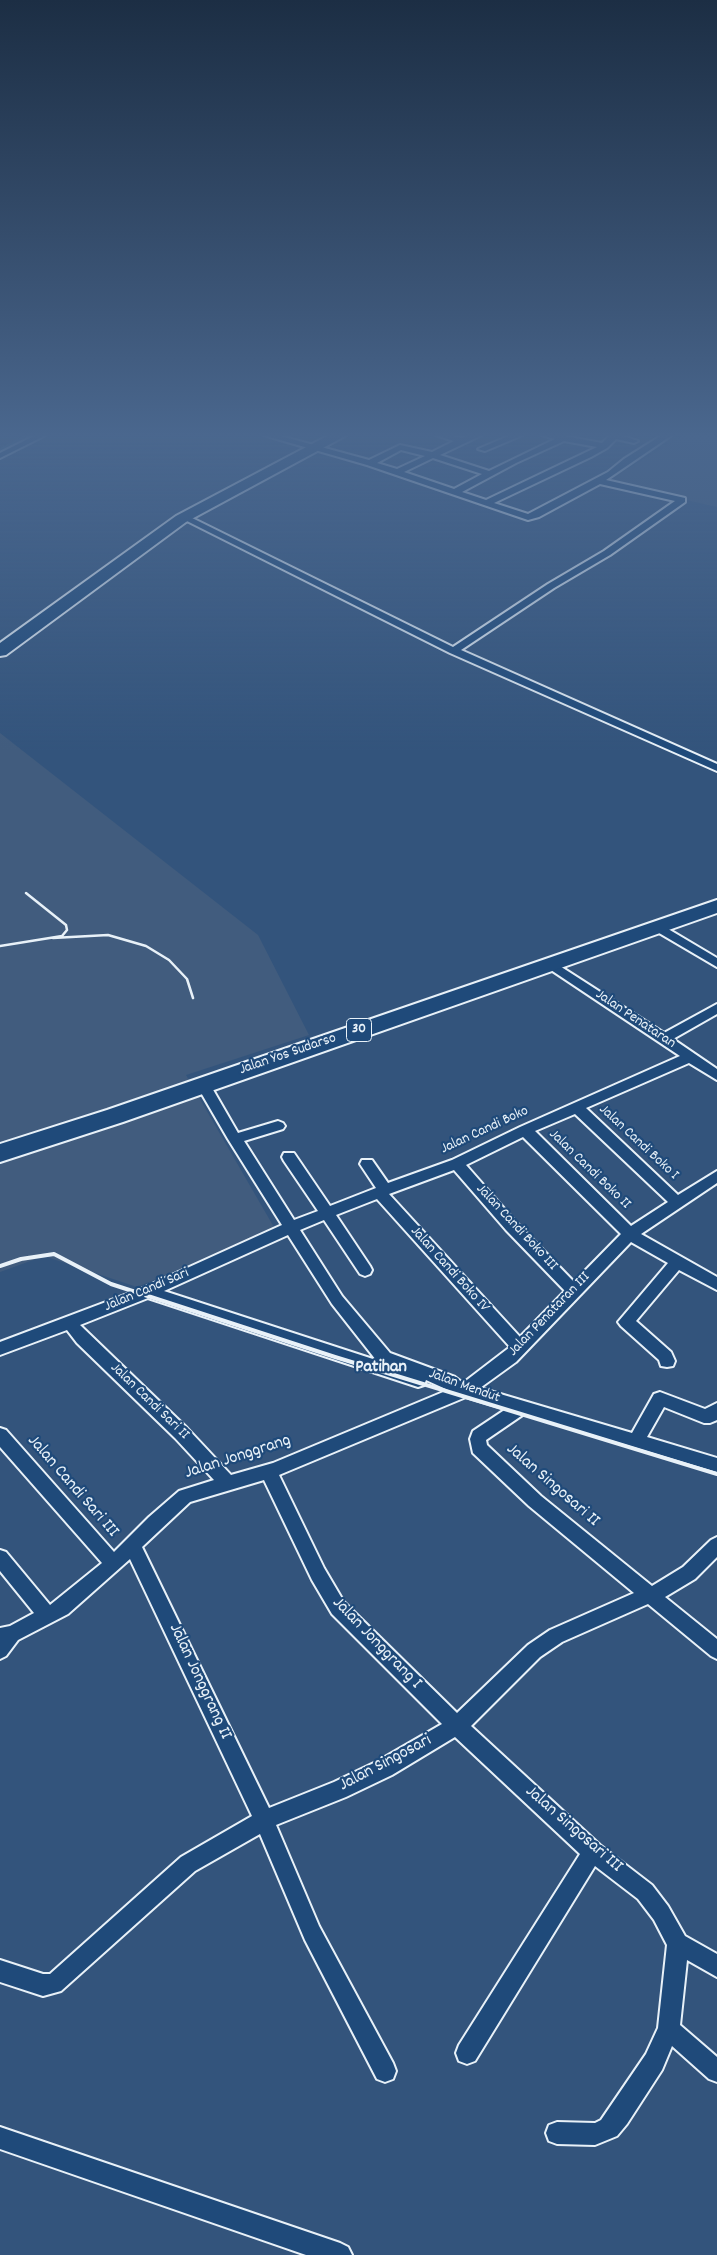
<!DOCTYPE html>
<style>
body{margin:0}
canvas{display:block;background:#33547c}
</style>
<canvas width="717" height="2255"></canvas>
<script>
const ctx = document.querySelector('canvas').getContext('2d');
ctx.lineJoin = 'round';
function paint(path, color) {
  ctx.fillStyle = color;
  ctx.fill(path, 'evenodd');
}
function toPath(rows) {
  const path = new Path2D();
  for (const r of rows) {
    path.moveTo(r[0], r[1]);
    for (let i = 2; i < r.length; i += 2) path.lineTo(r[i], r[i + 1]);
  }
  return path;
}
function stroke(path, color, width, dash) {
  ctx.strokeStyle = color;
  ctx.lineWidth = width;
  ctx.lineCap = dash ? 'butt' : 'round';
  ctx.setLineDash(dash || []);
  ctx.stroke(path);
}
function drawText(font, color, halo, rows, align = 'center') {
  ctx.font = font + ' Dekko,sans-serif';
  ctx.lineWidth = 4.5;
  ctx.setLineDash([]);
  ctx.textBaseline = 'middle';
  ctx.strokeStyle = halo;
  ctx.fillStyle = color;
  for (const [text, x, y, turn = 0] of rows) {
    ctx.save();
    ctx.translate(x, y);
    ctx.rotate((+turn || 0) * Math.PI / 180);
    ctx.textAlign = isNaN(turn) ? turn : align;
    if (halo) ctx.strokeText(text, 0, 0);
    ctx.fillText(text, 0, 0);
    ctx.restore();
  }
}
paint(toPath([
 [684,435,717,435,717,507,606,482],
 [0,733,258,935,309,1035,186,1075,275,1229,137,1287,44,1256,0,1272]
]), '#415c7e');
paint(toPath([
 [25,435,39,435,0,455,0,448,25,435]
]), '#417a9b');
const street = toPath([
 [36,435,46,435,0,458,0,453,36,435],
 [263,435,277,435,369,460,400,445,432,452,454,441,435,435,449,435,461,438,470,435,482,435,440,455,489,471,555,439,541,435,559,435,602,443,610,435,620,435,638,441,634,443,616,439,607,448,591,457,494,503,528,514,608,472,624,459,662,435,672,435,606,480,685,498,685,502,610,555,554,588,461,650,717,764,717,771,450,653,179,517,186,515,453,647,548,584,604,551,675,501,600,484,539,517,528,520,367,465,263,435],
 [564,441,597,447,486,500,462,492,516,463,564,441],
 [401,450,425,456,397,469,377,463,401,450],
 [433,458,482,474,454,489,404,472,433,458],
 [511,435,523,435,485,451,478,449,511,435],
 [658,923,717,958,717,967,654,930,652,927,654,924,658,923],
 [552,961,664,1033,717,1004,717,1014,673,1039,717,1069,717,1080,689,1063,586,1108,678,1195,717,1171,717,1183,641,1234,717,1277,717,1290,679,1270,636,1321,671,1352,675,1361,673,1366,667,1367,661,1366,659,1360,621,1326,618,1322,668,1263,631,1242,516,1362,480,1388,632,1433,654,1394,660,1392,705,1409,717,1403,717,1420,710,1423,704,1423,664,1407,647,1437,717,1458,717,1472,524,1414,486,1440,487,1445,541,1496,652,1586,683,1567,711,1540,717,1537,717,1557,695,1579,665,1597,717,1639,717,1659,711,1656,648,1604,562,1642,540,1657,471,1726,600,1845,652,1885,668,1906,685,1936,717,1954,717,1977,687,1960,680,2025,717,2057,717,2082,709,2079,672,2046,662,2070,627,2124,617,2136,595,2145,557,2144,549,2141,546,2133,549,2125,557,2122,595,2123,601,2120,646,2054,658,2028,667,1945,654,1920,638,1899,595,1866,475,2061,467,2064,459,2061,456,2053,459,2045,580,1854,455,1737,392,1775,346,1797,276,1825,319,1926,393,2063,396,2071,393,2079,385,2082,377,2079,305,1940,260,1834,195,1871,61,1991,43,1996,0,1982,0,1960,43,1974,50,1974,181,1857,252,1816,130,1559,68,1614,18,1640,6,1656,0,1659,0,1628,10,1626,34,1613,0,1571,0,1550,6,1552,50,1605,102,1563,0,1447,0,1428,6,1430,114,1552,149,1517,179,1491,214,1480,175,1438,77,1343,67,1330,0,1355,0,1342,143,1288,282,1225,228,1139,196,1084,198,1081,208,1081,238,1133,278,1121,283,1123,285,1126,283,1129,244,1141,294,1220,318,1211,284,1161,282,1157,284,1153,294,1153,330,1206,376,1188,360,1164,362,1160,372,1160,388,1183,452,1160,520,1127,680,1056,548,968,546,965,548,962,552,961],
 [575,1114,668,1202,631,1226,535,1131,575,1114],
 [523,1137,621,1234,574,1282,516,1222,466,1165,523,1137],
 [454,1170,506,1230,565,1291,520,1337,389,1194,454,1170],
 [377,1199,510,1347,463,1383,455,1377,390,1353,342,1296,300,1230,324,1220,360,1274,365,1276,370,1274,372,1270,370,1266,336,1215,377,1199],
 [288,1235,332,1304,376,1360,164,1291,288,1235],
 [148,1298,418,1387,424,1385,426,1380,448,1390,273,1463,231,1475,187,1428,80,1325,148,1298],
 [466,1397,506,1409,473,1431,470,1439,473,1453,529,1506,634,1593,550,1630,528,1645,457,1713,344,1602,324,1568,279,1475,466,1397],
 [264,1480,312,1580,332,1614,442,1724,378,1761,334,1782,269,1808,142,1547,190,1502,264,1480],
 [0,2127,340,2243,348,2247,352,2255,306,2255,0,2149,0,2127]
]);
const highway = toPath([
 [329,435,347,435,186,522,6,655,0,656,0,643,176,516,329,435],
 [717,900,717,913,123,1122,0,1162,0,1144,107,1110,717,900]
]);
stroke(street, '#e8f1f8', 4);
stroke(highway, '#e8f1f8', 4);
paint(street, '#1f4a7a');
paint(highway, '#1f4a7a');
stroke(toPath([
 [53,938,108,935,146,946,169,960,187,979,193,998],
 [0,946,62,936,67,930,66,925,26,893]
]), '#e8f1f8', 2.5);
stroke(toPath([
 [0,1266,21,1259,54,1254,111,1284,335,1357,717,1474]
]), '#e8f1f8', 4);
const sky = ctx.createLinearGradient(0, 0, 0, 751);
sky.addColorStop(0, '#1c2e44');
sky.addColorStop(0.58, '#4a678e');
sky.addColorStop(1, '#4a678e00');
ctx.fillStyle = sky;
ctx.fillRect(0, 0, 717, 751);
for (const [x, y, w] of [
 [359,1030,25]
]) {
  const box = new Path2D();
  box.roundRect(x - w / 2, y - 11.5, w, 23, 4);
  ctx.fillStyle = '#1f4a7a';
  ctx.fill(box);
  stroke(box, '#e8f1f8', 1);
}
drawText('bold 14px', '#e8f1f8', null, [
 ["30",359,1030]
]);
drawText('15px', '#e8f1f8', '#1f4a7a', [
 ["Jalan Penataran",635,1020,34],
 ["Jalan Yos Sudarso",288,1055,-19],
 ["Jalan Candi Boko",485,1131,-25],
 ["Jalan Candi Boko I",638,1143,43],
 ["Jalan Candi Boko II",589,1170,44],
 ["Jalan Candi Boko III",516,1228,47],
 ["Jalan Candi Boko IV",449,1270,48],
 ["Jalan Candi Sari",147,1291,-23],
 ["Jalan Penataran III",550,1315,-46],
 ["Jalan Mendut",464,1387,20],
 ["Jalan Candi Sari II",149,1402,44]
]);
drawText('bold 18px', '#e8f1f8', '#1f4a7a', [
 ["Patihan",381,1369]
]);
drawText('18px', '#e8f1f8', '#1f4a7a', [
 ["Jalan Jonggrang",238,1458,-18],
 ["Jalan Singosari II",552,1486,41],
 ["Jalan Candi Sari III",72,1487,49],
 ["Jalan Jonggrang I",376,1644,46],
 ["Jalan Jonggrang II",199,1682,65],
 ["Jalan Singosari",386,1764,-28],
 ["Jalan Singosari III",573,1830,41]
]);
</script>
